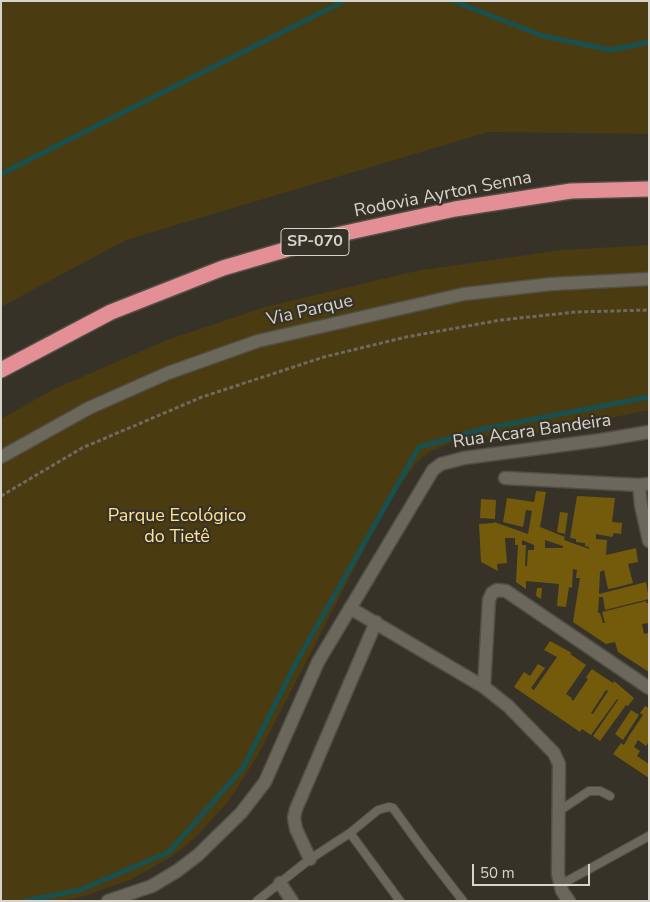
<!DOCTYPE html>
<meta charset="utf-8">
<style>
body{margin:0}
#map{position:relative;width:650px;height:902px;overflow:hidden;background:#363227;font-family:"Nunito Sans",sans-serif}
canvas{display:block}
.frame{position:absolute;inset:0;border:2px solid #d6d4cd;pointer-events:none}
.scale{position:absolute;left:472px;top:864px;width:118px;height:22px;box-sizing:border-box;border:2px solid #d6d4cd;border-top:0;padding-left:6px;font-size:15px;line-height:18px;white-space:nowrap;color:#d6d4cd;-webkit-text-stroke:4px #363227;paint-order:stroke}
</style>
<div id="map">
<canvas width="650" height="902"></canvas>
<div class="frame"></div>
<div class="scale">50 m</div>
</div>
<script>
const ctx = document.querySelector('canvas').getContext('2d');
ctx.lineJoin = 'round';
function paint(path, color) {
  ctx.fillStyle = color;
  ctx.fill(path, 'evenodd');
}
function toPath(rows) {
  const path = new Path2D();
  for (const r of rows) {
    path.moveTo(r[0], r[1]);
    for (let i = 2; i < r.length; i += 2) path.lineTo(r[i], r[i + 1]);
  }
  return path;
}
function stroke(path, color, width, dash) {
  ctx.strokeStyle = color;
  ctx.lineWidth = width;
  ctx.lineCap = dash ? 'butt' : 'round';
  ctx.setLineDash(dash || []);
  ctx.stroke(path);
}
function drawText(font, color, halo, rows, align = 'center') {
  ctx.font = font + ' "Nunito Sans",sans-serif';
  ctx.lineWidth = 4.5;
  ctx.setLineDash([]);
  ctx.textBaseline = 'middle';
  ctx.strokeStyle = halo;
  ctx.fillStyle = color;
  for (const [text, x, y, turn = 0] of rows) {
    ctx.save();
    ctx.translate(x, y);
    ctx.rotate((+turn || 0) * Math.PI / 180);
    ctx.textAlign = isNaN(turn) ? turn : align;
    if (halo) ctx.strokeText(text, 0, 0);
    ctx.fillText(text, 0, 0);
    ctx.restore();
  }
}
paint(toPath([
 [1,1,649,1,649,134,488,132,126,240,1,307],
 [649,245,649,410,522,436,489,436,459,439,429,452,416,463,389,501,257,757,228,802,195,838,171,857,132,879,85,896,63,901,1,901,1,419,54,389,167,340,265,307,416,271,562,250]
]), '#4a3b10');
stroke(toPath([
 [453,1,543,36,611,50,649,42],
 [1,174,344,1],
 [25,901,80,890,169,852,243,768,297,661,419,447,483,429,649,397]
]), '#185050', 5);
paint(toPath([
 [536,491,546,492,540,527,565,537,564,540,589,549,589,547,585,546,585,543,576,542,576,539,570,538,577,496,615,498,612,522,622,523,621,534,614,533,612,537,596,534,596,539,607,540,606,555,636,548,638,562,628,564,633,583,614,588,608,589,604,570,600,572,599,594,646,582,649,599,605,610,603,597,599,597,598,613,600,613,603,623,605,623,602,612,646,601,646,603,649,603,649,623,642,624,644,634,649,633,649,672,618,652,615,642,606,644,573,622,580,578,576,578,577,570,573,569,572,588,569,587,566,607,557,606,559,584,526,581,526,589,516,582,518,545,515,545,515,538,505,538,507,563,497,564,498,571,481,562,479,524,494,523,494,522,528,534,532,511,526,510,523,527,503,522,507,498,534,502],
 [522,540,534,545,534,550,528,550,527,566,525,566,526,545,522,545],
 [545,540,563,546,563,548,545,548],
 [481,499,496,500,495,519,480,518],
 [560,512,568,513,565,534,557,532],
 [537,588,542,588,541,599,536,596],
 [550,641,572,653,570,654,586,665,566,694,572,698,571,699,573,701,588,679,586,677,592,669,613,683,614,681,634,698,628,706,626,705,600,741,593,736,618,700,617,699,591,735,582,729,580,732,514,687,524,672,530,676,538,664,545,668,531,688,534,690,538,684,557,657,544,650],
 [606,690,608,691,593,714,591,713],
 [645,706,649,708,649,742,646,746,638,740,634,747,640,751,637,756,649,764,649,778,613,754,621,743,624,745,629,736,643,715,640,713],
 [631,710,639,715,623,740,615,734]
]), '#735b0b');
const lane = toPath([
 [559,811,589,791,600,791,610,796],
 [350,833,400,901],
 [560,885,649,836],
 [257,901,310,859,350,833,378,810,389,807,393,808,425,852,463,901]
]);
const street = toPath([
 [1,457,89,408,168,373,258,341,464,294,552,284,649,279],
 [505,478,639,485],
 [649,484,639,485,641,505,649,541],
 [350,608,484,687,508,706,554,753,559,764,558,874,562,891,569,901],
 [484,687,489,600,492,593,497,590,506,591,649,688],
 [310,859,296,829,294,818,296,809,376,622],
 [280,883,292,901],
 [108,901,152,886,177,871,198,855,241,813,265,782,318,662,433,470,441,464,464,458,601,440,649,432]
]);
const highway = toPath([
 [1,370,111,312,223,268,336,235,455,209,571,191,649,189]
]);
stroke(lane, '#514e45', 10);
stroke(street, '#514e45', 15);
stroke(highway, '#514e45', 18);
stroke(toPath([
 [1,496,82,448,202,397,324,357,406,337,501,320,576,312,649,310]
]), '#6e6a61', 3, [4, 2.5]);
stroke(lane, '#6c675b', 8);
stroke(street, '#6c675b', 12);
stroke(highway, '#e48e95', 15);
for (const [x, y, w] of [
 [315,242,68]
]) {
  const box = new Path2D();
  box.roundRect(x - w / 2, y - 13.5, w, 27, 4);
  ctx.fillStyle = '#363227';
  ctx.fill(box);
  stroke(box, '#d6d4cd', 1);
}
drawText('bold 16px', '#d6d4cd', null, [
 ["SP-070",315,242]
]);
drawText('18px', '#d6d4cd', '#363227', [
 ["Rodovia Ayrton Senna",443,195,-11],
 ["Via Parque",310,311,-13],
 ["Rua Acara Bandeira",532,432,-8]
]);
drawText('18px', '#fee296', '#363227', [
 ["Parque Ecológico",177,517],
 ["do Tietê",177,538]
]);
</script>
